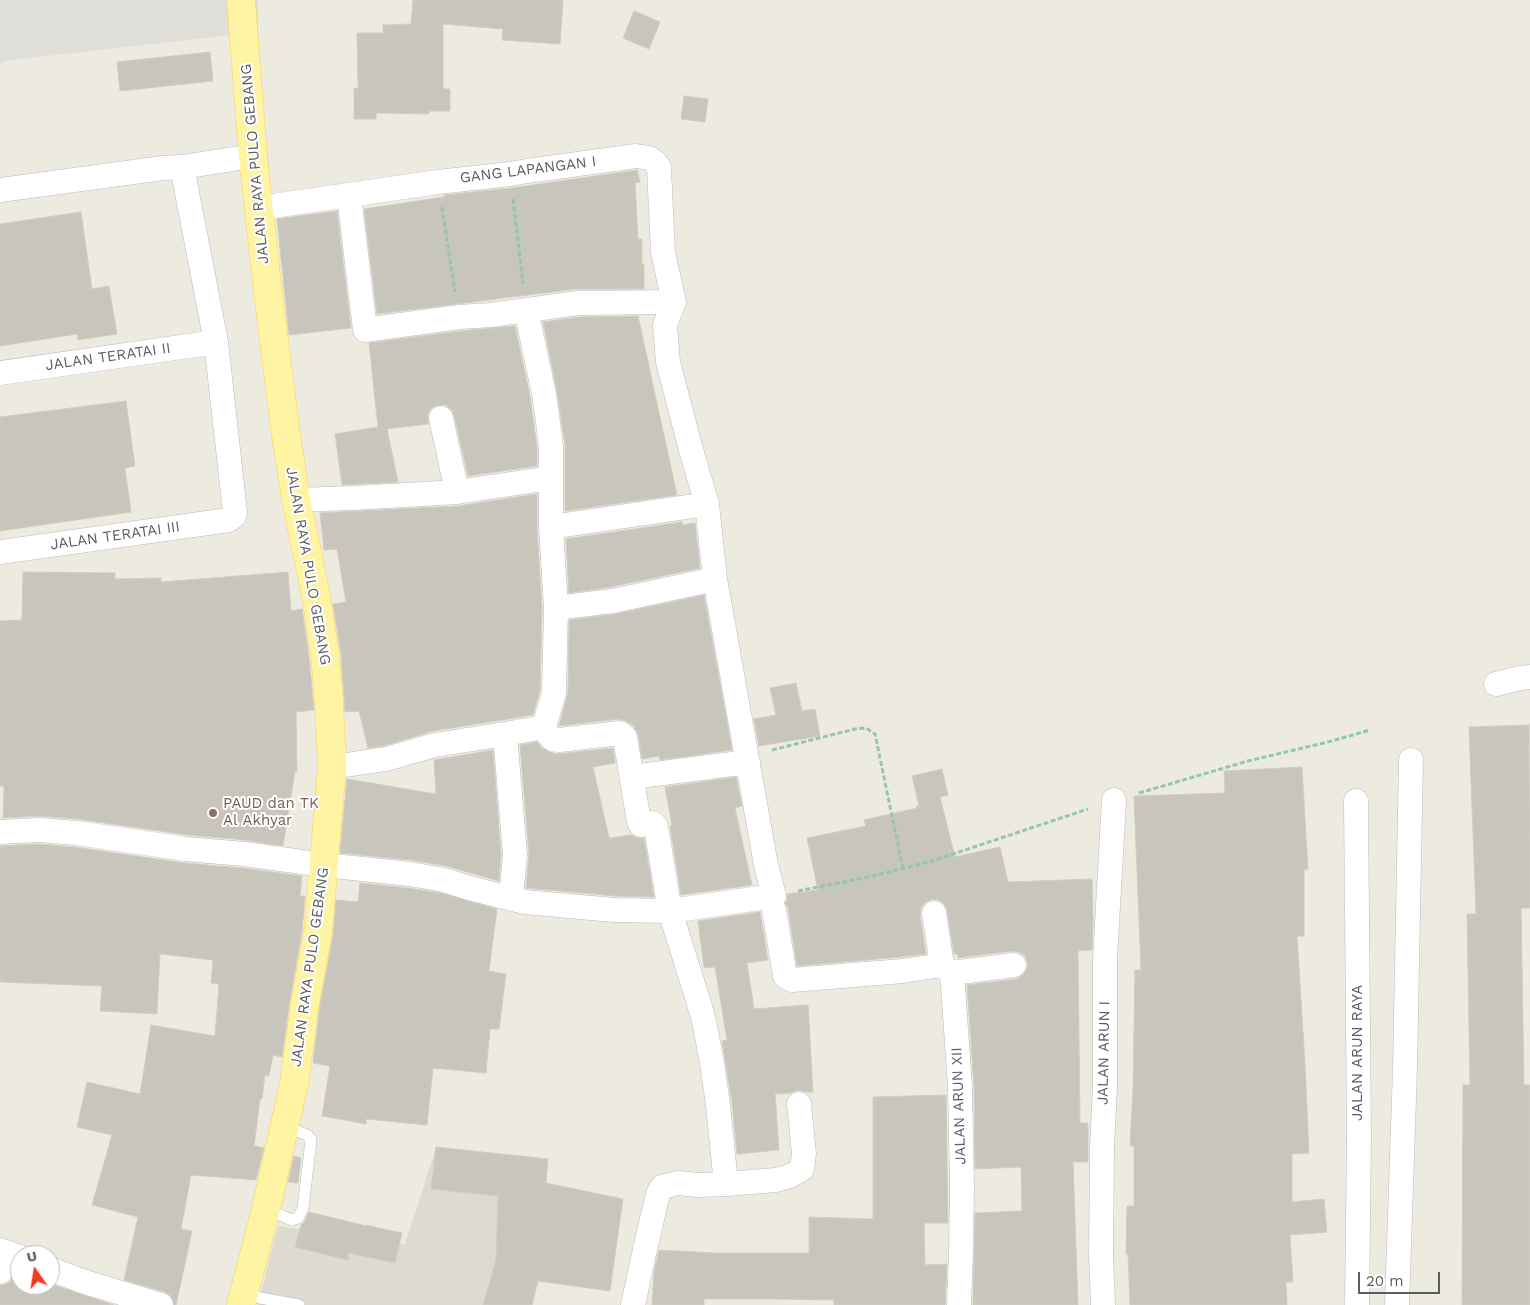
<!DOCTYPE html>
<style>
body{margin:0}
#map{position:relative;width:1530px;height:1305px;overflow:hidden;background:#edebe0;font-family:"Work Sans",sans-serif}
canvas{display:block}
.north{position:absolute;left:10px;top:1245px;width:50px;height:50px;box-sizing:border-box;background:#fff;border:1px solid #bdbec0;border-radius:50%;rotate:347deg;font-size:14px;font-weight:700;line-height:20px;text-align:center;color:#595d62}
.north::after{content:'';display:block;margin:auto;width:18px;height:22px;background:#f33920;clip-path:polygon(50% 0,100% 100%,50% 72%,0 100%)}
.scale{position:absolute;left:1358px;top:1272px;width:82px;height:22px;box-sizing:border-box;border:2px solid #595d62;border-top:0;padding-left:6px;font-size:15px;line-height:18px;white-space:nowrap;color:#595d62;-webkit-text-stroke:4px #fff;paint-order:stroke}
</style>
<div id="map">
<canvas width="1530" height="1305"></canvas>
<div class="north">U</div>
<div class="scale">20 m</div>
</div>
<script>
const ctx = document.querySelector('canvas').getContext('2d');
ctx.lineJoin = 'round';
function paint(path, color) {
  ctx.fillStyle = color;
  ctx.fill(path, 'evenodd');
}
function toPath(rows) {
  const path = new Path2D();
  for (const r of rows) {
    path.moveTo(r[0], r[1]);
    for (let i = 2; i < r.length; i += 2) path.lineTo(r[i], r[i + 1]);
  }
  return path;
}
function stroke(path, color, width, dash) {
  ctx.strokeStyle = color;
  ctx.lineWidth = width;
  ctx.lineCap = dash ? 'butt' : 'round';
  ctx.setLineDash(dash || []);
  ctx.stroke(path);
}
function drawText(font, color, halo, rows, align = 'center') {
  ctx.font = font + ' "Work Sans",sans-serif';
  ctx.lineWidth = 4;
  ctx.setLineDash([]);
  ctx.textBaseline = 'middle';
  ctx.strokeStyle = halo;
  ctx.fillStyle = color;
  for (const [text, x, y, turn = 0] of rows) {
    ctx.save();
    ctx.translate(x, y);
    ctx.rotate((+turn || 0) * Math.PI / 180);
    ctx.textAlign = isNaN(turn) ? turn : align;
    if (halo) ctx.strokeText(text, 0, 0);
    ctx.fillText(text, 0, 0);
    ctx.restore();
  }
}
paint(toPath([
 [0,0,258,0,258,32,3,61,0,67]
]), '#e0ded8');
paint(toPath([
 [436,1148,536,1160,543,1264,532,1305,258,1305,278,1226,405,1244]
]), '#dddacf');
const building = toPath([
 [413,0,563,0,560,44,502,40,503,29,443,24,443,89,450,89,450,111,429,111,429,114,376,113,376,119,354,119,354,88,358,88,357,33,383,33,383,25,411,24,413,0],
 [634,11,660,22,649,49,623,38,634,11],
 [210,52,213,81,120,91,117,62,210,52],
 [684,96,708,99,705,122,681,119,684,96],
 [637,170,640,182,635,183,638,239,642,239,642,264,644,264,644,289,576,289,377,314,364,209,444,197,444,195,512,188,637,170],
 [337,211,351,328,289,335,277,219,337,211],
 [81,212,92,289,109,286,117,334,78,340,77,334,0,346,0,224,81,212],
 [638,316,677,495,565,511,565,445,557,391,543,322,579,317,638,316],
 [515,326,530,396,537,448,537,466,468,476,454,415,451,409,446,405,439,405,432,408,428,413,428,424,387,429,398,482,342,485,335,434,378,427,369,343,460,331,515,326],
 [126,401,135,466,125,468,131,512,0,531,0,417,126,401],
 [537,494,537,528,542,608,540,691,533,715,433,731,383,746,368,748,359,711,345,712,341,654,333,604,346,602,337,549,324,550,320,513,458,506,537,494],
 [682,522,683,525,695,523,700,568,611,587,569,593,566,539,682,522],
 [23,572,115,573,115,579,161,578,161,582,288,572,291,611,302,609,309,657,314,710,296,712,297,772,295,772,283,846,245,840,188,835,77,819,40,816,3,818,4,786,0,786,0,621,22,620,23,572],
 [704,595,732,750,660,760,659,756,642,759,638,734,634,726,624,720,618,719,559,726,568,693,569,620,616,614,704,595],
 [796,683,802,711,815,709,820,736,759,746,754,719,776,715,770,688,796,683],
 [1529,725,1530,908,1521,908,1524,1085,1530,1085,1530,1305,1462,1305,1463,1085,1470,1085,1467,914,1476,914,1469,727,1529,725],
 [537,742,542,748,549,752,557,754,613,748,615,763,593,767,609,838,632,835,636,838,644,838,654,897,615,896,526,888,529,854,520,745,537,742],
 [493,750,501,855,499,881,446,866,411,860,340,853,347,779,436,794,434,760,493,750],
 [1302,767,1308,869,1304,870,1304,936,1297,936,1305,1064,1309,1153,1292,1154,1292,1202,1324,1199,1327,1232,1290,1235,1293,1282,1286,1282,1287,1305,1130,1305,1128,1254,1126,1254,1127,1206,1134,1206,1134,1146,1130,1146,1133,1088,1135,970,1141,970,1134,796,1225,793,1224,771,1302,767],
 [942,769,948,795,940,797,955,857,1000,847,1008,882,1092,879,1093,922,1092,950,1078,951,1080,1123,1088,1123,1088,1162,1073,1162,1078,1305,973,1305,975,1213,1022,1211,1021,1167,975,1169,974,1086,967,985,1016,979,1022,976,1026,971,1028,964,1025,956,1019,952,1012,951,958,958,957,954,954,954,947,910,944,904,939,900,932,899,925,903,921,908,920,915,926,954,901,957,797,966,788,908,785,903,787,900,787,894,818,890,807,838,866,826,864,820,917,808,916,806,919,806,912,776,942,769],
 [736,777,742,806,735,808,752,885,681,895,670,826,672,825,665,787,736,777],
 [39,844,74,847,184,863,242,868,302,876,300,896,305,896,302,931,290,1000,282,1057,273,1055,269,1076,265,1075,262,1099,260,1099,254,1146,264,1148,256,1180,191,1175,181,1229,192,1231,176,1305,174,1305,171,1296,165,1292,124,1280,138,1217,92,1205,112,1135,77,1127,87,1082,140,1094,151,1025,215,1036,219,984,211,983,213,960,160,954,157,1014,100,1011,102,986,0,982,0,846,39,844],
 [360,883,408,888,441,893,497,909,489,971,506,974,499,1029,490,1029,486,1073,433,1068,427,1125,366,1119,366,1124,322,1116,330,1066,313,1063,320,1005,333,936,336,900,358,902,360,883],
 [760,912,768,960,747,963,754,1009,808,1005,813,1092,806,1092,798,1090,791,1093,775,1094,779,1150,737,1154,732,1103,722,1041,727,1040,715,967,704,968,698,921,760,912],
 [946,1095,948,1223,924,1223,925,1265,947,1264,945,1305,834,1305,834,1300,775,1299,704,1299,704,1305,652,1305,654,1272,659,1250,715,1253,809,1253,809,1217,873,1219,873,1097,946,1095],
 [436,1147,548,1159,546,1183,623,1199,610,1291,538,1281,532,1305,483,1305,496,1260,498,1196,431,1189,436,1147],
 [294,1156,301,1158,298,1183,288,1182,294,1156],
 [309,1212,366,1226,366,1225,402,1233,395,1263,349,1253,348,1260,295,1247,301,1225,305,1221,309,1212],
 [15,1270,20,1270,20,1285,50,1285,50,1284,114,1305,0,1305,0,1285,4,1285,10,1282,15,1270]
]);
paint(building, '#c8c5bd');
stroke(building, '#d2cdbe', 1);
const service = toPath([
 [266,1209,292,1220,298,1218,303,1208,311,1140,307,1135,285,1126],
 [243,1292,260,1298,299,1305]
]);
const minor = toPath([
 [0,190,163,168,182,167,253,156],
 [349,195,365,330,459,317,491,315,578,303,674,302],
 [259,208,438,182,510,174,527,171,636,156,649,158,655,162,659,168,663,252,674,302],
 [526,310,544,394,548,422,551,447,551,527,707,504],
 [0,373,216,342],
 [441,418,457,492],
 [296,500,354,498,457,492,551,478],
 [551,527,556,608,554,693,544,727,546,732,552,739,559,740,620,733,625,737,639,822,641,825,651,823,654,824,656,827,670,911,698,1000,704,1021,712,1063,718,1105,726,1184],
 [0,552,229,520,234,516,235,512,216,342,182,167],
 [556,608,613,601,715,579],
 [1496,684,1520,678,1530,677],
 [332,767,386,759,435,745,505,734],
 [632,777,748,762],
 [1356,801,1359,1136,1357,1305],
 [0,832,39,830,76,833,186,849,244,854,324,865,410,874,444,880,469,888,525,902,569,906,614,910,670,911,774,896,766,865,715,579,707,504,691,450,668,362,665,325,674,302],
 [511,898,515,855,505,734,544,727],
 [774,910,785,976,792,980,903,971,942,965],
 [934,913,942,965],
 [942,965,952,973,960,1086,962,1188,961,1251,959,1305],
 [952,973,1014,965],
 [0,1250,20,1257],
 [50,1269,85,1282,161,1305],
 [0,1272,6,1252],
 [633,1305,645,1249,658,1194,662,1187,678,1183,697,1185,726,1184,776,1180,790,1176,802,1169,804,1154,799,1104],
 [1103,1305,1101,1253,1102,1147,1105,1088,1105,959,1114,800],
 [1397,1305,1405,1068,1411,760]
]);
const primary = toPath([
 [241,0,253,156,267,284,285,428,296,500,316,595,325,655,329,700,332,767,318,933,305,1003,294,1084,266,1209,241,1305]
]);
stroke(service, '#b8bbc0', 12);
stroke(minor, '#b8bbc0', 25);
stroke(primary, '#fad04d', 29);
stroke(toPath([
 [513,199,523,284],
 [442,207,455,292],
 [772,750,855,729,866,728,875,734,903,869],
 [1139,793,1248,761,1332,741,1370,730],
 [798,891,873,876,929,862,1088,809]
]), '#93c8a4', 3, [5, 2.5]);
stroke(service, '#fff', 11);
stroke(minor, '#fff', 24);
stroke(primary, '#fff4a3', 28);
for (const [x, y, r, color] of [
 [213,813,5,"#8d6e63"]
]) {
  const dot = new Path2D();
  dot.arc(x, y, r, 0, 2 * Math.PI);
  ctx.fillStyle = color;
  ctx.fill(dot);
  stroke(dot, '#fff', 2);
}
drawText('15px', '#595d62', '#fff', [
 ["JALAN RAYA PULO GEBANG",255,164,-95],
 ["GANG LAPANGAN I",528,170,-7],
 ["JALAN TERATAI II",108,357,-8],
 ["JALAN TERATAI III",115,536,-8],
 ["JALAN RAYA PULO GEBANG",308,566,80],
 ["JALAN RAYA PULO GEBANG",310,967,-82],
 ["JALAN ARUN I",1104,1053,-89],
 ["JALAN ARUN RAYA",1358,1053,-90],
 ["JALAN ARUN XII",959,1106,-92]
]);
drawText('15px', '#785e54', '#fff', [
 ["PAUD dan TK",223,804],
 ["Al Akhyar",223,821]
], 'left');
</script>
